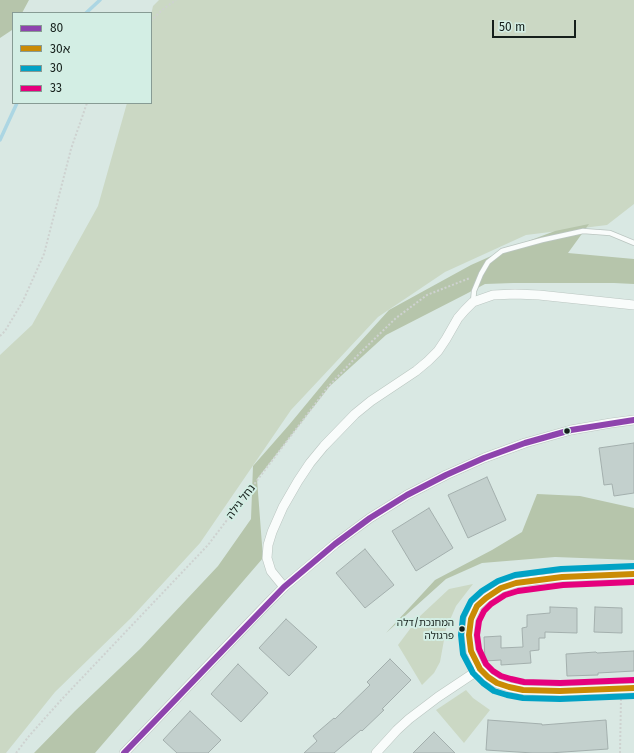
<!DOCTYPE html>
<meta charset="utf-8">
<style>
body{margin:0}
#map{position:relative;width:634px;height:753px;overflow:hidden;background:#d9e8e3;font-family:"Fira Sans","Noto Sans Hebrew",sans-serif}
canvas{display:block}
.legend{position:absolute;left:12px;top:12px;width:140px;height:92px;box-sizing:border-box;background:#d3eee4;border:1px solid #879b94;margin:0;padding:5px 7px;list-style:none;font-size:12px;color:#151f1b}
.legend li{display:flex;align-items:center;gap:8px;height:20px}
.legend b{width:20px;border:1px solid #879b94}
.scale{position:absolute;left:492px;top:20px;width:84px;height:18px;box-sizing:border-box;border:2px solid #151f1b;border-top:0;padding-left:5px;font-size:12px;line-height:14px;white-space:nowrap;color:#151f1b;-webkit-text-stroke:3px #d3eee4;paint-order:stroke}
</style>
<div id="map">
<canvas width="634" height="753"></canvas>
<ul class="legend">
<li><b style="height:5px;background:#8e44ad"></b>80</li>
<li><b style="height:5px;background:#ca8b05"></b>30א</li>
<li><b style="height:5px;background:#01a2c5"></b>30</li>
<li><b style="height:5px;background:#e5007d"></b>33</li>
</ul>
<div class="scale">50 m</div>
</div>
<script>
const ctx = document.querySelector('canvas').getContext('2d');
ctx.lineJoin = 'round';
function paint(path, color) {
  ctx.fillStyle = color;
  ctx.fill(path, 'evenodd');
}
function toPath(rows) {
  const path = new Path2D();
  for (const r of rows) {
    path.moveTo(r[0], r[1]);
    for (let i = 2; i < r.length; i += 2) path.lineTo(r[i], r[i + 1]);
  }
  return path;
}
function stroke(path, color, width, dash) {
  ctx.strokeStyle = color;
  ctx.lineWidth = width;
  ctx.lineCap = dash ? 'butt' : 'round';
  ctx.setLineDash(dash || []);
  ctx.stroke(path);
}
function drawText(font, color, halo, rows, align = 'center') {
  ctx.font = font + ' "Fira Sans","Noto Sans Hebrew",sans-serif';
  ctx.lineWidth = 4;
  ctx.setLineDash([]);
  ctx.textBaseline = 'middle';
  ctx.strokeStyle = halo;
  ctx.fillStyle = color;
  for (const [text, x, y, turn = 0] of rows) {
    ctx.save();
    ctx.translate(x, y);
    ctx.rotate((+turn || 0) * Math.PI / 180);
    ctx.textAlign = isNaN(turn) ? turn : align;
    if (halo) ctx.strokeText(text, 0, 0);
    ctx.fillText(text, 0, 0);
    ctx.restore();
  }
}
paint(toPath([
 [159,0,634,0,634,204,607,225,526,235,445,272,378,317,291,410,200,543,131,618,55,692,6,753,0,753,0,355,32,325,98,206,127,103,151,103,151,15,153,6],
 [473,584,456,606,446,629,440,662,434,673,422,685,398,645,419,617,449,589],
 [466,690,473,698,490,710,464,743,436,710]
]), '#cbd8c4');
paint(toPath([
 [0,0,29,0,22,13,13,13,12,30,0,38],
 [589,224,568,253,634,259,634,284,614,283,513,283,485,284,466,294,386,335,330,386,257,479,263,558,95,753,34,753,75,711,140,649,218,566,251,519,253,466,289,425,332,373,389,310,471,265,507,249,555,231],
 [537,494,580,496,634,508,634,560,555,557,482,563,446,579,386,633,435,580,492,550,522,532]
]), '#b6c5ab');
stroke(toPath([
 [86,13,100,0],
 [0,140,17,103]
]), '#acd6e3', 3.5);
const building = toPath([
 [634,443,634,493,614,496,612,484,604,485,599,448,634,443],
 [487,477,506,520,468,538,448,495,487,477],
 [429,508,453,548,416,571,392,531,429,508],
 [365,549,394,585,365,608,336,573,365,549],
 [550,607,577,608,577,633,545,632,545,638,539,638,539,650,530,651,531,663,501,665,501,660,485,661,484,637,501,636,501,648,523,647,522,628,527,627,527,615,550,613,550,607],
 [595,607,622,608,622,633,594,632,595,607],
 [286,619,317,647,289,676,259,648,286,619],
 [634,651,634,671,598,673,598,675,567,676,566,654,596,652,597,653,634,651],
 [390,659,411,680,382,709,384,710,362,731,361,730,334,753,304,753,317,741,313,736,334,718,335,719,370,685,367,682,390,659],
 [238,664,268,693,241,722,211,694,238,664],
 [190,711,221,740,208,753,177,753,163,740,190,711],
 [488,720,542,724,542,725,606,720,608,749,549,753,533,753,486,750,488,720],
 [434,732,455,753,413,753,434,732]
]);
paint(building, '#c3d0cd');
stroke(building, '#a3afad', 1);
const lane = toPath([
 [473,302,474,291,481,274,488,262,502,251,542,240,583,231,610,233,634,243]
]);
const street = toPath([
 [634,574,562,577,535,580,516,583,501,588,486,598,477,606,471,619,469,635,471,651,477,664,480,669,488,677,497,683,509,687,523,690,560,691,634,688],
 [284,587,271,571,267,558,268,545,272,532,283,507,298,481,310,463,324,446,355,414,371,401,416,371,428,361,438,351,446,339,458,318,465,310,473,302,493,295,515,294,539,295,634,305],
 [124,753,267,604,284,587,335,544,370,518,407,495,446,475,484,458,525,443,571,430,611,423,634,420],
 [376,753,397,730,409,719,438,697,480,669]
]);
stroke(lane, '#bac5c0', 6);
stroke(street, '#bac5c0', 10);
stroke(toPath([
 [151,21,162,10,176,0],
 [0,336,5,331,23,301,44,254,71,149,87,103],
 [16,753,29,736,63,698,208,545,328,387,359,354,396,318,427,295,470,278],
 [620,753,621,698]
]), '#ced2d0', 2, [2, 2]);
stroke(lane, '#f9fcfb', 4.5);
stroke(street, '#f9fcfb', 9);
stroke(toPath([
 [124,753,284,587,335,544,370,518,407,495,446,475,484,458,525,443,571,430,634,420]
]), '#8e44ad', 6);
stroke(toPath([
 [634,574,562,577,516,583,501,588,486,598,477,606,471,619,469,635,471,651,480,669,488,677,497,683,509,687,523,690,560,691,634,688]
]), '#ca8b05', 6);
stroke(toPath([
 [634,566,561,569,515,575,498,581,482,591,471,601,463,617,461,635,463,654,473,673,483,683,494,691,507,695,523,698,560,699,634,696]
]), '#01a2c5', 6);
stroke(toPath([
 [634,680,560,683,524,682,511,679,501,676,493,671,486,664,479,649,477,635,479,621,484,611,491,604,505,595,518,591,563,585,634,582]
]), '#e5007d', 6);
for (const [x, y, r, color] of [
 [567,431,3.5,"#151f1b"],
 [462,629,3.5,"#151f1b"]
]) {
  const dot = new Path2D();
  dot.arc(x, y, r, 0, 2 * Math.PI);
  ctx.fillStyle = color;
  ctx.fill(dot);
  stroke(dot, '#d3eee4', 1.5);
}
drawText('10px', '#151f1b', '#d3eee4', [
 ["המחנכת/דלה",454,623],
 ["פרגולה",454,636]
], 'right');
drawText('11px', '#151f1b', '#d3eee4', [
 ["נחל גילה",241,502,-53]
]);
</script>
